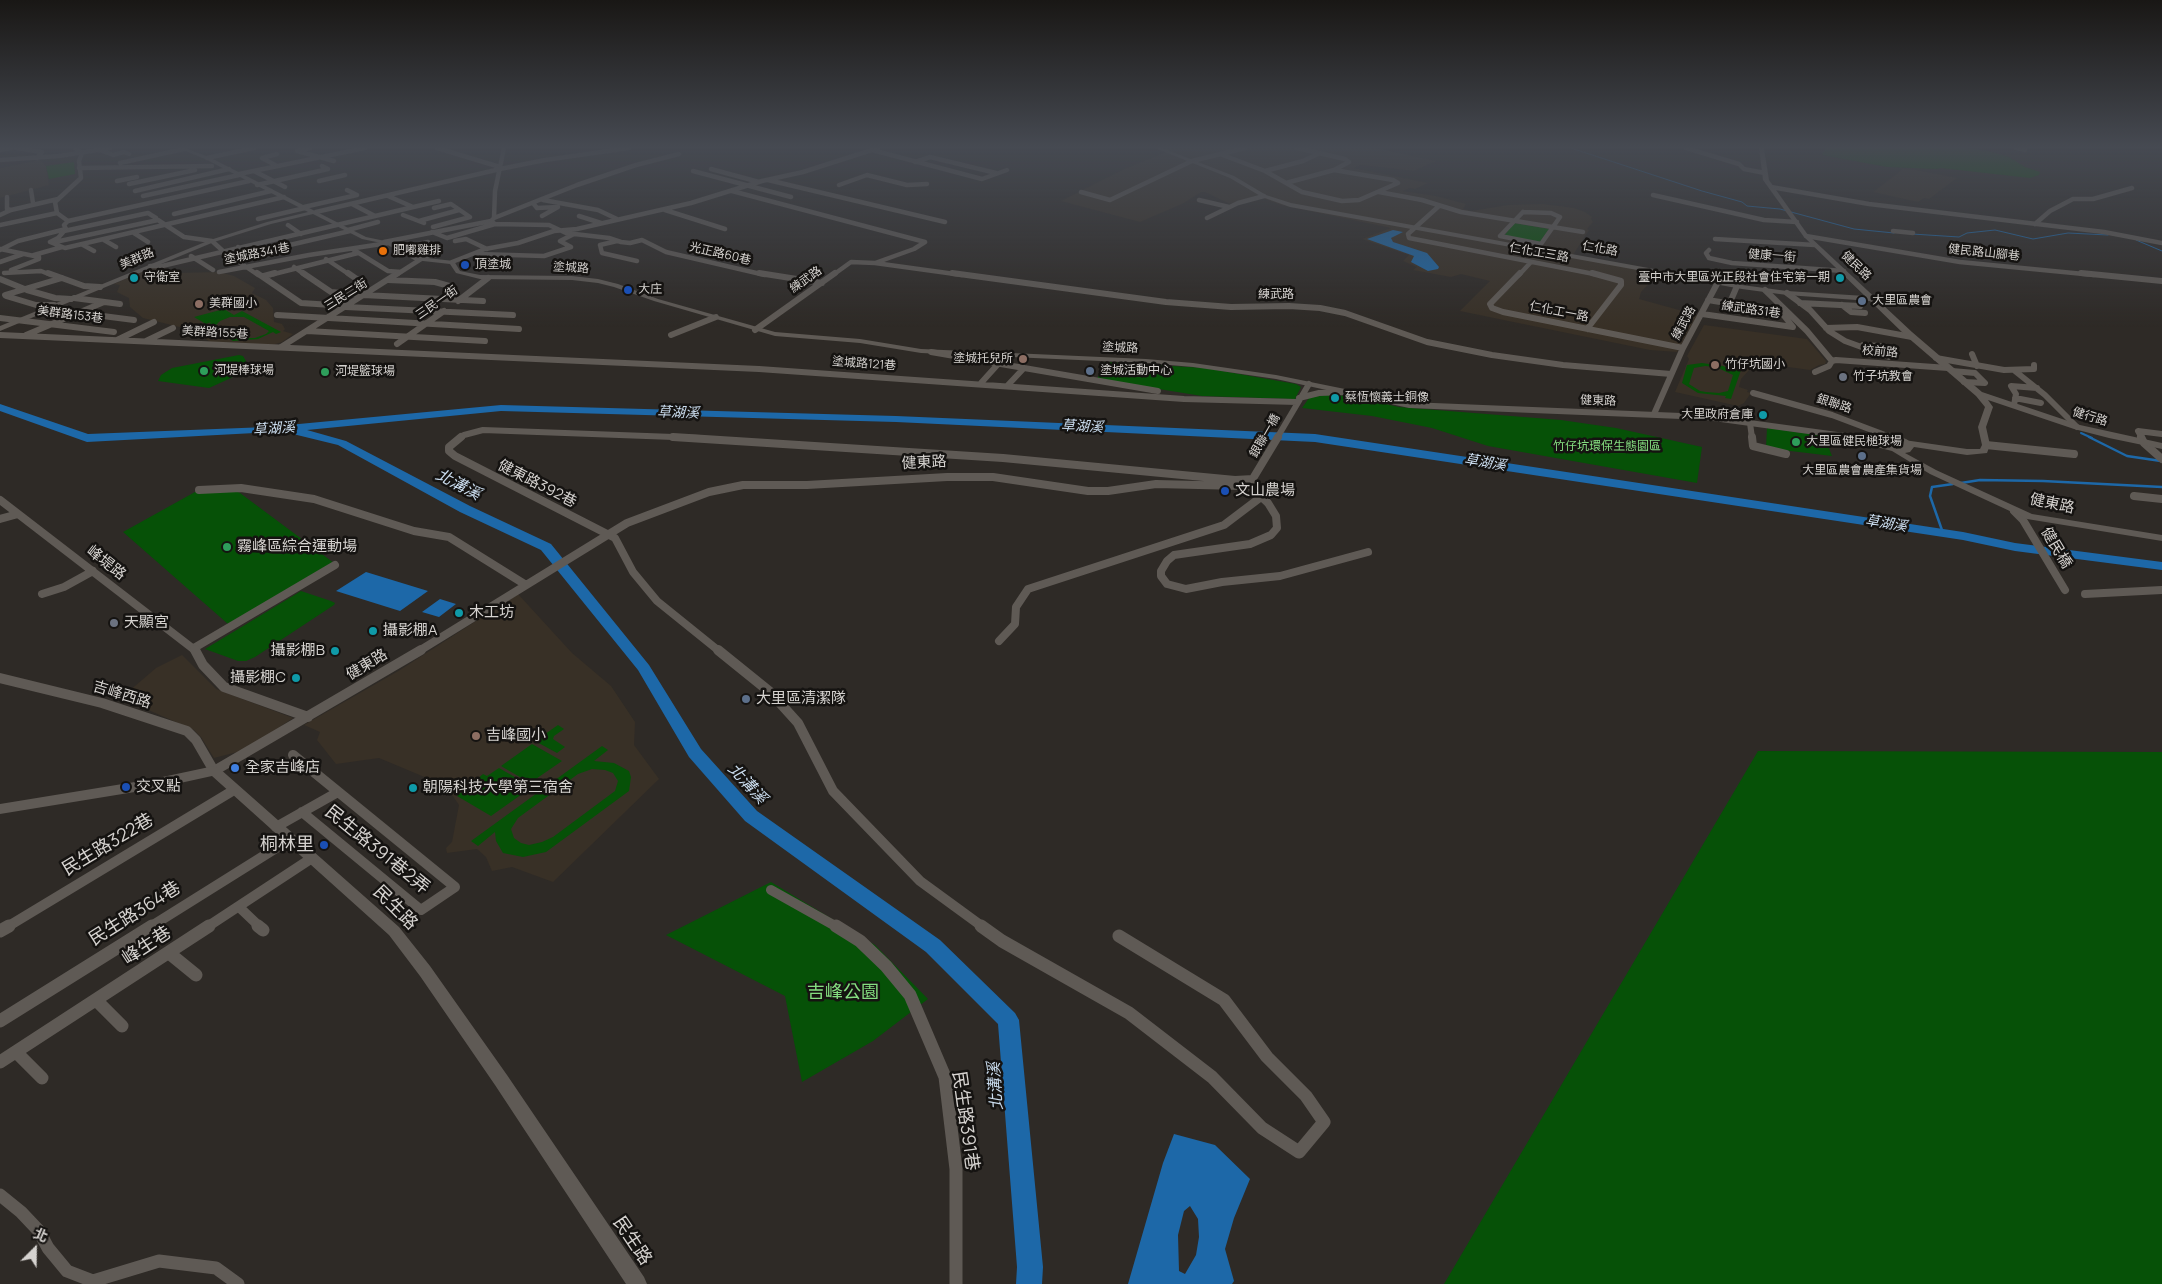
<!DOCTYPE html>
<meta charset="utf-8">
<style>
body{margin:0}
#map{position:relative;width:2162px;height:1284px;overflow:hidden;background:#2e2a26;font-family:Manrope,"Noto Sans TC",sans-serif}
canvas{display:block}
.north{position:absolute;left:10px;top:1224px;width:50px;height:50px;-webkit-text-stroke:4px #151311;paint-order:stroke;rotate:23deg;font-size:14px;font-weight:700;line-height:20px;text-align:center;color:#d5d2cf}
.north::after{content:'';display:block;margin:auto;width:18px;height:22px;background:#d5d2cf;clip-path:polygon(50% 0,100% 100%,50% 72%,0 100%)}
</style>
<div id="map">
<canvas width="2162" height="1284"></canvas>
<div class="north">北</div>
</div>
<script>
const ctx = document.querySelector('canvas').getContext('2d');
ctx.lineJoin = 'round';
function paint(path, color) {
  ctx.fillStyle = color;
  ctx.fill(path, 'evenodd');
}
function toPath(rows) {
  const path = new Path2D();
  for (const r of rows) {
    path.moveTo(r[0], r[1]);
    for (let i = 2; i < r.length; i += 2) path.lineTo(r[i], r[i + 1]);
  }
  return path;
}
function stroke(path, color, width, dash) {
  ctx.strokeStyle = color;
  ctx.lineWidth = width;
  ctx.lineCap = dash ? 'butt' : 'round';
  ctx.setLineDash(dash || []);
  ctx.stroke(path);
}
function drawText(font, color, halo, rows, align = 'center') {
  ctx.font = font + ' Manrope,"Noto Sans TC",sans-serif';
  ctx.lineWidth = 5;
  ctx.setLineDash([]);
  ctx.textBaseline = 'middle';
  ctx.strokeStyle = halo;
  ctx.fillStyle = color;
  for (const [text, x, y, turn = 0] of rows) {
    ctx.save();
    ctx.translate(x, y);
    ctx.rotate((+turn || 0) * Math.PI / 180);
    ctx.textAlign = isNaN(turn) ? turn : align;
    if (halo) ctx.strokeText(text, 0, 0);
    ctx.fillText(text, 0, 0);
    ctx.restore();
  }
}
paint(toPath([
 [1154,148,1376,148,1436,161,1414,171,1361,165,1354,168,1428,183,1415,189,1410,188,1403,191,1436,196,1466,204,1463,209,1472,211,1508,205,1543,204,1574,208,1585,212,1592,217,1591,219,1593,222,1587,229,1589,230,1573,255,1659,273,1641,292,1639,299,1697,315,1677,352,1650,350,1460,311,1490,281,1461,274,1451,277,1413,270,1417,267,1403,261,1409,255,1362,239,1391,228,1281,205,1260,197,1230,204,1205,192,1201,192,1184,203,1140,222,1061,201,1124,169,1166,152],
 [40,160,46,166,49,185,0,198,0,168],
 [1903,169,1917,170,1957,178,1929,199,1924,198,1918,202,1873,192],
 [152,266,164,267,175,273,219,272,234,276,255,288,252,293,266,300,273,308,274,322,282,324,285,329,283,331,293,334,282,342,272,345,210,342,196,331,143,318,130,307,129,298,117,292,120,285,114,284],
 [1704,325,1807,339,1826,361,1825,364,1819,365,1810,370,1744,361,1744,365,1751,368,1741,379,1739,387,1748,390,1747,392,1751,393,1744,403,1738,406,1675,392,1689,359,1687,356],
 [518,594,572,653,611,686,635,722,634,745,659,779,553,882,512,867,492,871,486,857,477,849,447,853,446,848,452,842,459,805,446,786,379,758,336,764,317,740,320,732,304,725,400,670],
 [182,655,216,689,293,718,245,750,214,758,201,737,194,730,121,698,156,668]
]), '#383026');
paint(toPath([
 [1826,148,1967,148,1988,151,2009,157,2025,167,2040,172,2039,175,2030,178,1941,168,1936,169,1887,167,1822,155],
 [74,162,75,174,49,179,46,166],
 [1514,223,1549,229,1540,242,1504,236],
 [224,309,234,315,242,311,281,332,276,334,273,332,258,339,233,341,209,325,211,322,206,324,194,317],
 [230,317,244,317,269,331,266,334,255,338,238,338,216,325,220,321],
 [239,355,243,356,246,361,246,365,243,369,231,378,209,388,158,381,161,375,172,368],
 [1105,362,1205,368,1296,384,1301,387,1295,399,1293,399,1202,396,1097,379],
 [1702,363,1723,366,1734,371,1736,366,1742,367,1731,399,1725,398,1726,396,1698,393,1682,383,1687,365],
 [1705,366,1716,367,1733,375,1728,391,1719,393,1706,392,1700,391,1689,384,1694,368],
 [1325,395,1349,396,1399,407,1561,420,1616,428,1702,447,1697,483,1488,446,1432,428,1372,416,1302,408,1309,398],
 [1767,428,1824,436,1832,456,1766,448],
 [225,486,240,493,334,563,228,624,123,532,204,487],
 [301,591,331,601,335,603,334,605,255,657,246,661,238,661,205,649],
 [558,725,564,729,554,736,553,739,565,747,557,753,535,741],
 [532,744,562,761,530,783,501,766],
 [602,746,608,750,594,761,614,763,629,771,631,777,629,791,546,852,523,857,503,853,496,841,495,832,478,846,471,841],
 [592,769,605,770,613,773,618,781,615,791,553,837,542,842,529,845,521,843,514,838,511,829,518,818,578,774],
 [1758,751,2162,752,2162,1284,1444,1284],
 [499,768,532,787,491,816,457,796,483,774,487,776],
 [771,882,875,945,928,999,873,1041,802,1082,785,996,666,935]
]), '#065107');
paint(toPath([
 [1393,230,1403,232,1391,238,1393,242,1427,253,1439,267,1438,269,1428,271,1411,262,1414,256,1367,239],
 [366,572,428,591,400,611,336,591],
 [440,599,456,604,439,617,422,612],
 [1174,1134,1215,1145,1250,1179,1234,1218,1225,1249,1234,1281,1232,1284,1128,1284,1163,1163],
 [1190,1206,1198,1219,1199,1237,1196,1255,1185,1274,1179,1271,1178,1235,1184,1211]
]), '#1d68a8');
stroke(toPath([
 [1571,148,1702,191,1742,202,1747,206,1780,209,1854,229,1894,233],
 [1912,234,1959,237,1967,233,1995,230,2033,239,2068,233,2108,235],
 [2136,240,2162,251]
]), '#1d68a8', 1);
stroke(toPath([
 [2081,433,2092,438]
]), '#1d68a8', 2);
stroke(toPath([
 [2089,437,2127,456,2161,461],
 [1961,483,1980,480,2043,481,2162,487],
 [1943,533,1930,496,1932,487,1953,484]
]), '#1d68a8', 2.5);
paint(toPath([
 [0,404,88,434,267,427,501,405,896,416,1315,434,1963,532,2015,543,2162,562,2162,570,2015,551,1963,540,1315,442,896,422,501,411,307,430,346,441,470,506,551,544,649,665,701,749,757,811,940,940,1015,1013,1019,1020,1043,1267,1042,1284,1016,1284,1017,1267,998,1024,926,952,745,821,689,757,638,670,541,550,460,512,338,445,293,434,292,431,87,442,0,411,0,404]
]), '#1d68a8');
stroke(toPath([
 [16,148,42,152,37,158],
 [75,148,82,153,79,161,81,178,55,202,57,213,68,221,64,225,66,229,58,238,50,242,65,248,284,197],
 [310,148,297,151,334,161],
 [437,148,500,167],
 [504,148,495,191,494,218,491,221,495,224,549,225,566,233,609,238,621,242,630,243,642,240,666,252,765,275],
 [1686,148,1739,164,1744,169,1765,173],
 [2016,148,2025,150],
 [0,150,12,148],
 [100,150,113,155,124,152,129,154],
 [872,150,982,179,1007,170],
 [277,154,262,158,277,166],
 [1220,154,1265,171,1302,192,1342,201,1359,200,1398,183,1393,180,1334,170],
 [207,158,254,148],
 [0,160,59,156,110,148],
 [915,162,930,157,996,173],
 [120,163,184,149],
 [79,168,212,166],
 [711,169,759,182],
 [254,171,285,187],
 [693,171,791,197],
 [1265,171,1303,161,1320,153],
 [239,174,365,148],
 [768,180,945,222],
 [117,181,137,177],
 [319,181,345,175],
 [1286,183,1334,170,1349,162,1345,159,1297,148],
 [129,184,195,170],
 [257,185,328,169,322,166],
 [839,185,867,175,907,185,927,184],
 [1771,187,1869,204,2104,232,2162,243],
 [31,190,33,203],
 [135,191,229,169],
 [732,191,925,242],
 [1081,192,1110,200,1192,161,1245,148],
 [1379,192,1422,200,1461,212,1583,232],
 [1653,195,1764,220,1797,222],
 [143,196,239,175],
 [388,196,413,207],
 [543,200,598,210,617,219],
 [1199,200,1229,207],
 [533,203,537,208,558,207,542,216],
 [352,204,375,216],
 [1439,206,1408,234,1409,238,1599,275],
 [304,207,357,195,347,190],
 [11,210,58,199],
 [665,210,725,229],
 [316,212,500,169,545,160,629,148],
 [1523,212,1551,213,1560,217,1541,244,1500,236,1523,212],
 [174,214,271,191],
 [0,215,11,210,7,209,7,197],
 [403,215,424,223],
 [579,216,601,223],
 [494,218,577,185,636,165,679,154],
 [1207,218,1238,203,1264,196],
 [258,219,305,208],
 [68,221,249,181],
 [419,221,459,210],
 [2035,224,2050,211,2073,199,2093,199,2132,188],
 [0,225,57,213],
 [288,225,301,234],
 [433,227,470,217,451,204,434,208],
 [348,230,378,222],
 [64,231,148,213,156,218],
 [1893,231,1913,233],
 [432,232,447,238,495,224],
 [134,233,148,242],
 [1806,236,1960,262,2094,275],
 [1715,239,1815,245],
 [104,240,116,247],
 [455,241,466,239,487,249],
 [617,241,600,245,602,253,637,261],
 [55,242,158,220,184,237,212,241,223,251,258,275],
 [384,242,491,221],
 [83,245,94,251],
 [238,247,251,254,350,231],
 [0,249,39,257,39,259,11,270],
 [399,249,428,242],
 [0,250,18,241,66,229],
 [354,250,388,271,401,272],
 [1709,250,1706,253,1709,258,1732,263,1844,271],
 [478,254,544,256,571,247,560,241,574,234],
 [34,255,62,247],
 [191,256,213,270],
 [326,259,350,275],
 [0,262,23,254],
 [452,262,485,249,518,243,554,231,577,229,691,203,762,181,803,172,878,148],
 [875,263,962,275],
 [150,266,162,266,439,201],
 [294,267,305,275],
 [219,272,309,255,388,243],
 [4,273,41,271,51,275],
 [270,275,358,253],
 [396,275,421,259,440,252],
 [833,275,851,262,875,263,914,249,925,242],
 [1519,275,1531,262]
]), '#5f5a55', 4.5);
stroke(toPath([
 [48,273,84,286,100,287],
 [257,273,301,303,347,306],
 [303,273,331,292,364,295],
 [759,273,822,283],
 [952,273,1166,302,1231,307,1289,306,1320,308,1345,313,1427,342,1492,355,1563,365,1671,374],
 [1520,273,1490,304,1492,308,1503,312,1683,348],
 [2081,273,2162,281],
 [264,276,275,273],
 [0,279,27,290,55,298,71,299],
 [388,280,435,282,453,287],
 [1765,290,1807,331,1832,361],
 [344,293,361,282,348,273],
 [1787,293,1810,310,1829,331,1845,341,1889,357],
 [5,295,62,278],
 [363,295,483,301],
 [6,296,36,305,54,305],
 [74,298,120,304],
 [1731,300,1737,286],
 [458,301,488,278],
 [1800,303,1860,306],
 [1842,305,1851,312,1865,313],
 [346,307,513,315],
 [48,309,134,320],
 [1702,314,1793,327,1781,312,1708,300],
 [277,315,519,329],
 [0,318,114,332],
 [1826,328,1857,327,1912,337],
 [1587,329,1621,285,1621,281,1592,273],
 [755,330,835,273],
 [307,331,485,341],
 [0,335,759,369,1184,399,1297,402],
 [26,335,104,302],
 [671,335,716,317],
 [117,340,154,322],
 [146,341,173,328],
 [397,344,444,311],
 [1863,345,1881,346],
 [281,347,398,273],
 [931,352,1158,391],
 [1972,354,1977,366],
 [1936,358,2004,370,2034,369,2034,365],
 [1952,371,1975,373,1985,383,1964,382],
 [2015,371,2045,395,2077,427],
 [1815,372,1829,366,1832,361,1836,360,1948,368],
 [981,383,999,363],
 [1008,385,1024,368],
 [1753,393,1832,415,1893,438],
 [1299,398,1319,393,1348,392],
 [2015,398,2041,403],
 [2014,405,2016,394,2011,386,2037,388],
 [1654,414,1683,348,1718,282],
 [1750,423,1752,438],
 [460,438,464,435,483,430,701,438],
 [1277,438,1309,384],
 [2142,438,2138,431,2162,434]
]), '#5f5a55', 6);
stroke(toPath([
 [461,437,449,447,449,451,455,456,615,538,633,572,657,601,719,651],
 [673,437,1003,458,1235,480,1253,479],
 [1752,437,1753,446,1786,454],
 [1890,437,1905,443],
 [2141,437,2144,443,2162,459],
 [1986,445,2074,454],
 [1249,485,1268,503,1276,516,1277,528,1271,535,1250,544,1174,555,1167,561,1161,571,1161,576,1167,584,1186,589,1222,582,1280,576,1368,552],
 [199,490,241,488,314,499,414,531,449,537,526,585],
 [2134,496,2162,499],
 [0,500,196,651],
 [2014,511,2023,520,2065,590],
 [0,519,18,514],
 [42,594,64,587,93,571],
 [2085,594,2162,590],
 [999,641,1015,624,1016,607,1028,589,1224,525,1261,497],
 [194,648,335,565],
 [419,651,627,523,709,492,743,485,807,485,947,477,993,477,1088,491,1108,491,1156,484,1241,486,1249,485,1278,437]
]), '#5f5a55', 8);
stroke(toPath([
 [195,650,203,665,224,687,308,717],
 [718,650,770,692,798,723,833,791,920,881,983,927],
 [0,678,102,703,187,731,196,740,214,771,421,650],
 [293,755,455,887,421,910,302,812],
 [276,827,338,792],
 [771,890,837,927],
 [239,907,260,927],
 [7,927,234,790],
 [150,927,289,840],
 [207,927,312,858]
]), '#5f5a55', 10);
stroke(toPath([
 [258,926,263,930],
 [836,926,860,941,886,966,910,995,945,1077,956,1169,956,1284],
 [981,926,1002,941,1129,1013,1212,1077,1262,1128,1299,1152,1324,1122,1306,1096,1267,1057,1224,1000,1119,936],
 [0,931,9,926],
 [169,953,196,975],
 [96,1000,122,1026],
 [0,1021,152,926],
 [16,1052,42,1078],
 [0,1062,209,926],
 [0,1195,21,1212,39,1231,48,1248,67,1271,93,1281,159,1261,216,1268,238,1284]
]), '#5f5a55', 13);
paint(toPath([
 [178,148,185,148,209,157,366,237,390,242,418,257,454,261,460,271,480,275,572,276,598,279,618,284,658,299,775,332,860,339,921,349,1146,359,1193,363,1276,375,1409,402,1706,414,1845,433,1899,447,1906,446,1900,443,1904,440,1967,449,1980,449,1982,445,1978,427,1985,407,1976,396,1906,336,1870,301,1787,295,1742,289,1290,207,1262,197,1230,178,1155,148,1162,148,1234,176,1266,195,1291,203,1742,285,1787,291,1865,296,1804,237,1763,180,1759,148,1764,148,1769,180,1808,235,1912,332,1982,392,2080,425,2162,443,2162,449,2109,438,2074,429,1988,400,1993,407,1986,427,1990,445,1987,453,1967,455,1914,447,1910,452,1905,453,1936,470,2032,514,2162,535,2162,541,2027,519,1930,474,1892,451,1845,439,1706,420,1409,408,1276,379,1193,367,1146,363,921,353,860,343,775,336,654,301,614,287,598,283,572,280,480,279,456,273,450,264,414,260,386,244,362,239,313,214,271,224,214,242,0,331,0,326,210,240,267,222,308,212,205,159,178,148],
 [214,766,219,768,399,927,430,966,507,1075,644,1277,647,1284,626,1284,495,1085,420,976,389,935,212,776,153,789,0,814,0,804,153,779,214,766]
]), '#5f5a55');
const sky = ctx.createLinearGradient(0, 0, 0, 327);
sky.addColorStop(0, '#191715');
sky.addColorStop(0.45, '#464a52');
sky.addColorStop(1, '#464a5200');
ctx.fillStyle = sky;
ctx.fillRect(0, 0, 2162, 327);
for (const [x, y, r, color] of [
 [383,251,5,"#e8710a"],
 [465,265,5,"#1a4fb4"],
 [134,278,5,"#0f9aa8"],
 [1840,278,5,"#0f9aa8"],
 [628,290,5,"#1a4fb4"],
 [1862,301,5,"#5c6f8a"],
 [199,304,5,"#8d6e63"],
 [1023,359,5,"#8d6e63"],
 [1715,365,5,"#8d6e63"],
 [204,371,5,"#2e9e5b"],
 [1090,371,5,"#5c6f8a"],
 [325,372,5,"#2e9e5b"],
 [1843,377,5,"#6b7280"],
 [1335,398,5,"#0f9aa8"],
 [1763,415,5,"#0f9aa8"],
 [1796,442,5,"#2e9e5b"],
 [1862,456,5,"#5c6f8a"],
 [1225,491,5,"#1a4fb4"],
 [227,547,5,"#2e9e5b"],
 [459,613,5,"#0f9aa8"],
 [114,623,5,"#6b7280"],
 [373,631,5,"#0f9aa8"],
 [335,651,5,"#0f9aa8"],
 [296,678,5,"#0f9aa8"],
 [746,699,5,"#5c6f8a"],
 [476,736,5,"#8d6e63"],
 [235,768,5,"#3f7fe0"],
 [126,787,5,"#1a4fb4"],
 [413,788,5,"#0f9aa8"],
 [324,845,5,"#1a4fb4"]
]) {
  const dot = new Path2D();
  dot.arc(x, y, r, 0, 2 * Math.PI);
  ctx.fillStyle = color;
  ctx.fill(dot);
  stroke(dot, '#151311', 2);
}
drawText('12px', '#d5d2cf', '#151311', [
 ["仁化路",1600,249,10],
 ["仁化工三路",1539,253,10],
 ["健民路山腳巷",1984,253,6],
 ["塗城路341巷",257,254,-11],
 ["光正路60巷",720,254,13],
 ["健康一街",1772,256,4],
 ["美群路",137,259,-23],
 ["健民路",1856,266,44],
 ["塗城路",571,268,3],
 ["練武路",806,280,-35],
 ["三民二街",346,295,-32],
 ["練武路",1276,295],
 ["三民一街",437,303,-35],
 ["練武路31巷",1751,310,8],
 ["仁化工一路",1559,312,11],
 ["美群路153巷",70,315,7],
 ["練武路",1684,323,-62],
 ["美群路155巷",215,333,3],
 ["塗城路",1120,348,2],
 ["校前路",1880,352,5],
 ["塗城路121巷",864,364,4],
 ["健東路",1598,401,2],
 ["銀聯路",1834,404,18],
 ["健行路",2090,417,17],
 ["銀聯一橋",1265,436,-60]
]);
drawText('12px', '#d5d2cf', '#151311', [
 ["肥嘟雞排",393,251],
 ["頂塗城",475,265],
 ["守衛室",144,278],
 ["臺中市大里區光正段社會住宅第一期",1830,278,"right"],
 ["大庄",638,290],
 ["大里區農會",1872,301],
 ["美群國小",209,304],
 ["塗城托兒所",1013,359,"right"],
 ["竹仔坑國小",1725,365],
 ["河堤棒球場",214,371],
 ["塗城活動中心",1100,371],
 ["河堤籃球場",335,372],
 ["竹子坑教會",1853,377],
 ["蔡恆懷義士銅像",1345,398],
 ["大里政府倉庫",1753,415,"right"],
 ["大里區健民槌球場",1806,442],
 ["大里區農會農產集貨場",1862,471,"center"]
], 'left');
drawText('12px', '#85de80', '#151311', [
 ["竹仔坑環保生態園區",1607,447]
]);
drawText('italic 14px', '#cbddef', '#151311', [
 ["草湖溪",678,413,2],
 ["草湖溪",1082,427,3],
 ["草湖溪",274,429,-4],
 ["草湖溪",1485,463,9],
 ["草湖溪",1886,524,9]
]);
drawText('15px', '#d5d2cf', '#151311', [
 ["健東路",924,463,-3],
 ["健東路392巷",537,484,27],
 ["健東路",2052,504,12],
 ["健民橋",2056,548,59],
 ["峰堤路",106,563,38],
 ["健東路",367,665,-31],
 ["吉峰西路",122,695,17]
]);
drawText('15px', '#d5d2cf', '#151311', [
 ["文山農場",1235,491],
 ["霧峰區綜合運動場",237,547],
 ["木工坊",469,613],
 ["天顯宮",124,623],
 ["攝影棚A",383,631],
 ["攝影棚B",325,651,"right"],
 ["攝影棚C",286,678,"right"],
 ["大里區清潔隊",756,699],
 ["吉峰國小",486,736],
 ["全家吉峰店",245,768],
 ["交叉點",136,787],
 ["朝陽科技大學第三宿舍",423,788]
], 'left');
drawText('italic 16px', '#cbddef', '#151311', [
 ["北溝溪",458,485,27],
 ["北溝溪",747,784,47],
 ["北溝溪",996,1086,-94]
]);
drawText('18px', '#d5d2cf', '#151311', [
 ["民生路322巷",108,845,-31],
 ["民生路391巷2弄",377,850,39],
 ["民生路",395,908,45],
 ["民生路364巷",135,914,-32],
 ["峰生巷",147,946,-33],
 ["民生路391巷",965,1121,82],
 ["民生路",632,1241,56]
]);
drawText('18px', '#d5d2cf', '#151311', [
 ["桐林里",314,845]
], 'right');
drawText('18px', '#85de80', '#151311', [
 ["吉峰公園",843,993]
]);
</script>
